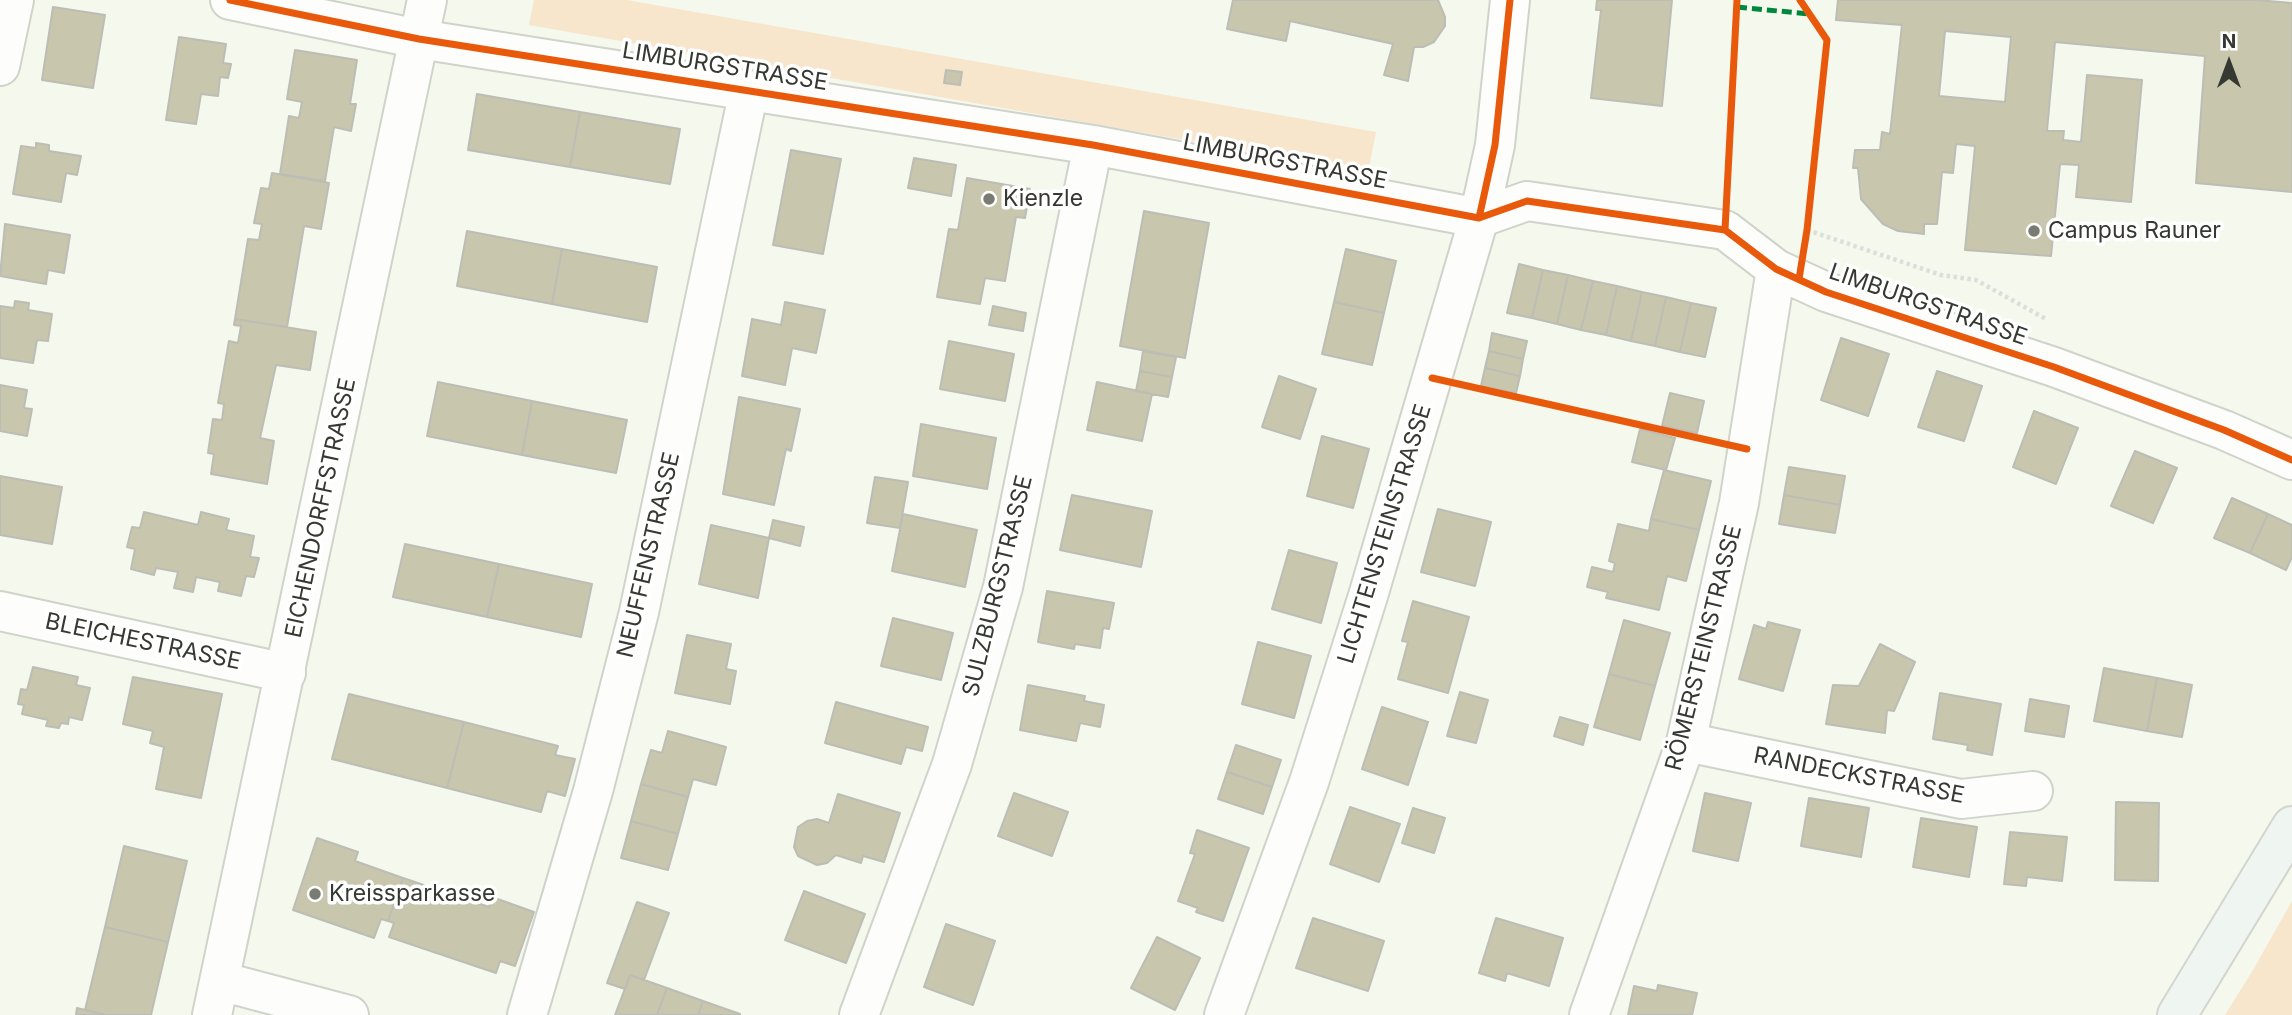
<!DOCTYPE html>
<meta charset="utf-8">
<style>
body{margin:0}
#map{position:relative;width:2292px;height:1015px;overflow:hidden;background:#f4f8ed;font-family:Inter,sans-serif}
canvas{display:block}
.north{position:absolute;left:2194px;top:28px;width:70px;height:70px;-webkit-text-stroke:5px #fff;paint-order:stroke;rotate:0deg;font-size:19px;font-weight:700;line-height:28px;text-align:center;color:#363931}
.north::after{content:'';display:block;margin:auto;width:24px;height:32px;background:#363931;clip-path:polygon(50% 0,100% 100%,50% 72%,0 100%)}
</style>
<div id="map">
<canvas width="2292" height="1015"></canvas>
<div class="north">N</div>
</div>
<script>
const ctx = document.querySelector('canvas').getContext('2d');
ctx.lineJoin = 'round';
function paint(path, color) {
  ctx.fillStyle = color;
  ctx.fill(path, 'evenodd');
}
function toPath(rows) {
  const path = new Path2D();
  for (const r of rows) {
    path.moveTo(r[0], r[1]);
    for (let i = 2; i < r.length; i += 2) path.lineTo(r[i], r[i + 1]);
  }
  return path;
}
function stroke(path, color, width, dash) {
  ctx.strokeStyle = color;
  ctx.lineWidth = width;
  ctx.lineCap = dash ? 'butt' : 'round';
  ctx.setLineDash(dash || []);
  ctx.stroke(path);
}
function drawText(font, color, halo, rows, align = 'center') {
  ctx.font = font + ' Inter,sans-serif';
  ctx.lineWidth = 7;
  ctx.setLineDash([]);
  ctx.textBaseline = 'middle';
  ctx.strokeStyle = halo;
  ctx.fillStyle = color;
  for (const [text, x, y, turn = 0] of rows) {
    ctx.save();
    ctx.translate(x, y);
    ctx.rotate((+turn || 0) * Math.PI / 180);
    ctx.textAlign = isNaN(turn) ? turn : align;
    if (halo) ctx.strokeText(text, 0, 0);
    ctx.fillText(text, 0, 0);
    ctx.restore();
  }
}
paint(toPath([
 [534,0,627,0,1376,132,1368,172,529,25],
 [2292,901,2292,1015,2225,1015,2253,970]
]), '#f7e5cc');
const building = toPath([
 [1233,0,1438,0,1445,17,1445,26,1434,42,1423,47,1414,47,1408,81,1384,75,1393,44,1290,21,1286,41,1227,29,1233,0],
 [1597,0,1672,0,1662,106,1591,98,1601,10,1596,10,1597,0],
 [1838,0,2257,0,2292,3,2292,192,2196,183,2205,56,2055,42,2047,131,2064,131,2063,140,2081,142,2087,75,2142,80,2131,202,2076,197,2079,165,2060,164,2051,256,1965,250,1975,146,1956,144,1953,173,1942,172,1937,224,1924,224,1924,234,1898,231,1883,224,1861,199,1858,168,1853,168,1855,150,1880,150,1882,132,1890,134,1902,25,1836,20,1838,0],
 [1945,31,2011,37,2005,102,1939,96,1945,31],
 [53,7,105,15,93,88,42,80,53,7],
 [179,37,226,44,223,63,231,64,228,78,220,77,218,96,201,94,196,124,166,120,179,37],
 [295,50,357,60,350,104,356,104,351,131,334,127,325,181,280,174,289,116,299,118,302,102,287,99,295,50],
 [946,70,962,72,960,85,944,83,946,70],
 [477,94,580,112,570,167,468,150,477,94],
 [580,112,680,129,670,184,570,167,580,112],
 [36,143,49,145,49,151,81,156,77,175,66,173,61,202,13,194,21,146,36,148,36,143],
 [791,150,841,159,823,254,773,245,791,150],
 [914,158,956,165,951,196,908,188,914,158],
 [272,173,329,183,321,229,304,226,287,327,235,319,248,239,259,240,262,224,254,223,261,188,269,189,272,173],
 [967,178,1030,189,1025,218,1016,217,1005,281,985,278,980,304,937,297,949,229,958,230,967,178],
 [1144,211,1209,223,1185,358,1120,346,1144,211],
 [5,224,70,235,64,273,48,270,46,284,0,276,5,224],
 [467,231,562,249,552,304,457,286,467,231],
 [562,249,657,267,647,322,552,304,562,249],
 [1346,249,1396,261,1384,313,1334,302,1346,249],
 [1519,264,1543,270,1532,318,1507,313,1519,264],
 [1543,270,1568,275,1557,324,1532,318,1543,270],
 [1568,275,1593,281,1581,330,1557,324,1568,275],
 [1593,281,1617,286,1606,335,1581,330,1593,281],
 [1617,286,1642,292,1631,341,1606,335,1617,286],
 [1642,292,1666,297,1655,346,1631,341,1642,292],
 [1666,297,1691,303,1680,352,1655,346,1666,297],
 [15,301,29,303,28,310,52,314,48,341,37,340,33,363,0,358,0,306,14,308,15,301],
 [785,302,825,310,816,353,792,348,785,385,742,376,752,319,781,325,785,302],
 [1334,302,1384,313,1372,365,1322,354,1334,302],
 [1691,303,1716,308,1705,357,1680,352,1691,303],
 [993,306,1026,313,1023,331,989,325,993,306],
 [235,319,316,332,310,370,276,365,260,438,274,441,267,484,211,474,214,454,208,453,213,419,222,420,224,404,218,403,229,341,238,343,241,326,234,325,235,319],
 [1492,333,1527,341,1523,359,1489,351,1492,333],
 [1841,338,1889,354,1868,416,1821,400,1841,338],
 [949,341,1014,354,1005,401,940,389,949,341],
 [1143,351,1176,357,1172,377,1140,371,1143,351],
 [1489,351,1523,359,1520,376,1485,368,1489,351],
 [1485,368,1520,376,1516,393,1481,386,1485,368],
 [1140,371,1172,377,1168,397,1136,391,1140,371],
 [1937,371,1982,386,1964,441,1918,427,1937,371],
 [1279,376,1316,389,1300,439,1262,427,1279,376],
 [438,382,532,401,522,455,427,436,438,382],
 [1097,382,1152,394,1142,441,1087,430,1097,382],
 [0,385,27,390,24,408,32,409,27,436,0,431,0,385],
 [1670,393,1704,401,1697,433,1662,426,1670,393],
 [739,397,800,409,791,451,786,449,774,505,723,494,739,397],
 [532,401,627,420,616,473,522,455,532,401],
 [2034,411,2078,428,2056,484,2013,467,2034,411],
 [921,424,996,438,987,489,913,476,921,424],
 [1640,429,1675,438,1666,470,1632,462,1640,429],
 [1322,436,1369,449,1353,508,1307,496,1322,436],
 [2135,451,2177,468,2153,523,2111,506,2135,451],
 [1789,467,1845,476,1840,505,1784,495,1789,467],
 [1664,470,1711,481,1699,530,1651,519,1664,470],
 [0,476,62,487,52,544,0,535,0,476],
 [875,477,908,482,900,528,867,523,875,477],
 [1072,495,1152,511,1141,567,1060,550,1072,495],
 [1784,495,1840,505,1835,533,1779,524,1784,495],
 [2232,498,2268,514,2250,553,2214,538,2232,498],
 [1438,509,1491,522,1475,586,1421,572,1438,509],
 [144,512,198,525,201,512,229,519,226,530,254,536,250,557,259,558,254,577,246,576,241,596,218,591,220,582,196,577,193,592,174,588,178,572,156,568,154,575,131,569,135,549,127,547,132,527,140,528,144,512],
 [903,514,977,530,965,587,892,571,903,514],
 [2268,514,2292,525,2292,557,2286,570,2250,553,2268,514],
 [1651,519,1699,530,1686,581,1667,576,1659,610,1606,598,1608,592,1587,587,1592,567,1613,572,1615,563,1609,561,1618,524,1649,531,1651,519],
 [773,520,804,527,800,546,769,538,773,520],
 [711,525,769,538,758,598,699,584,711,525],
 [405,544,499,564,487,617,393,597,405,544],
 [1289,550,1337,563,1321,623,1272,609,1289,550],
 [499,564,592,584,581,637,487,617,499,564],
 [1047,591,1114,603,1109,629,1103,628,1100,648,1075,644,1074,649,1038,642,1047,591],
 [1413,601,1469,617,1448,693,1398,679,1408,642,1402,641,1413,601],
 [893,618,953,633,941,680,881,666,893,618],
 [1624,620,1670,633,1655,686,1609,674,1624,620],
 [1768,622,1800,630,1783,691,1739,679,1754,625,1766,629,1768,622],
 [687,635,731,644,726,669,736,671,730,704,675,693,687,635],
 [1258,642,1311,656,1294,718,1242,704,1258,642],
 [1880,644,1915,662,1894,711,1887,710,1885,733,1826,724,1833,685,1859,686,1880,644],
 [33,667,78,677,76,685,90,688,82,720,69,717,68,724,61,723,59,728,46,726,48,720,22,714,24,705,18,704,21,689,27,690,33,667],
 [2104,668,2157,678,2147,731,2094,721,2104,668],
 [1609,674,1655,686,1640,740,1594,727,1609,674],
 [133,677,222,694,201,798,156,789,164,747,150,743,153,731,123,724,133,677],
 [2157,678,2192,685,2182,737,2147,731,2157,678],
 [1028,685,1085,696,1084,701,1104,705,1100,727,1080,723,1076,741,1020,730,1028,685],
 [1460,692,1488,700,1476,743,1447,736,1460,692],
 [1940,693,2001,704,1992,755,1967,750,1968,745,1933,739,1940,693],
 [349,694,464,722,447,788,332,759,349,694],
 [2030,699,2069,706,2064,737,2025,731,2030,699],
 [836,702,928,727,922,751,906,747,901,764,825,743,836,702],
 [1382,707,1428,722,1408,785,1362,769,1382,707],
 [1560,717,1588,725,1583,745,1554,736,1560,717],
 [464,722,558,746,555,755,575,759,565,796,547,791,541,812,447,788,464,722],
 [668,731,726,747,716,785,693,779,688,797,641,784,651,750,662,753,668,731],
 [1236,745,1281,760,1272,787,1227,772,1236,745],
 [1227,772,1272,787,1263,814,1218,799,1227,772],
 [641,784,688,797,678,834,631,821,641,784],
 [1014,793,1068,812,1052,856,998,836,1014,793],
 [1705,793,1751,803,1738,861,1693,851,1705,793],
 [838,794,900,813,884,862,863,856,861,863,836,855,827,863,817,865,798,856,794,847,798,827,807,821,817,819,829,823,838,794],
 [1809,798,1869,808,1861,857,1801,846,1809,798],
 [2116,802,2159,803,2158,881,2115,880,2116,802],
 [1350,807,1400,824,1379,882,1330,864,1350,807],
 [1413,808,1445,818,1434,853,1402,843,1413,808],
 [1921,818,1977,827,1969,877,1913,867,1921,818],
 [631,821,678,834,668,870,621,858,631,821],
 [1197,830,1249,848,1223,921,1196,912,1198,908,1178,901,1195,854,1190,853,1197,830],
 [2010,832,2067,837,2062,881,2027,877,2026,886,2004,884,2010,832],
 [317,838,358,852,355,861,403,878,388,921,381,919,374,938,293,910,317,838],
 [124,846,187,861,168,942,105,927,124,846],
 [403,878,489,907,492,897,534,912,515,966,500,961,496,973,389,937,394,923,388,921,403,878],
 [804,891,865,914,846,963,785,940,804,891],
 [637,902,669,913,644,980,630,975,625,989,607,983,637,902],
 [1313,918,1384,941,1368,991,1296,968,1313,918],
 [1496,918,1563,938,1549,986,1507,973,1505,981,1479,973,1496,918],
 [946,924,995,941,973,1005,924,987,946,924],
 [105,927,168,942,151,1015,106,1015,85,1010,105,927],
 [1157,937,1200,958,1175,1010,1131,988,1157,937],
 [630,975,667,988,657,1015,615,1015,630,975],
 [1658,985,1697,993,1692,1015,1628,1015,1634,986,1657,991,1658,985],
 [667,988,703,1001,698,1015,657,1015,667,988],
 [703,1001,740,1014,740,1015,698,1015,703,1001],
 [77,1008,85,1010,106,1015,76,1015,77,1008]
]);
paint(building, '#c9c6ae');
stroke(building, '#bcbdb4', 2);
const minor = toPath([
 [230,0,419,39,1093,145,1479,218,1527,201,1725,230,1776,269,1826,292,2054,367,2224,430,2292,460],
 [0,66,14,0],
 [0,611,286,673],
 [1686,742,1961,799,2033,791],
 [220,981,349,1015],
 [527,1015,593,791,639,612,749,90],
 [859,1015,952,764,1003,587,1093,145],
 [1224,1015,1309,782,1368,596,1479,218,1495,145,1510,0],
 [1589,1015,1686,742,1739,503,1776,269]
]);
const tertiary = toPath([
 [212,1015,427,0]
]);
const primary = toPath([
 [2177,1015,2292,826]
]);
stroke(minor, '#d0d3ca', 42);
stroke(tertiary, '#d0d3ca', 42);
stroke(primary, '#d3d5cf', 42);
stroke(toPath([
 [1807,230,1941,275,1976,280,2046,319]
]), '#dddedb', 4.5, [3.5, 3.5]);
stroke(minor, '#fdfefc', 38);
stroke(tertiary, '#fdfefc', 38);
stroke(primary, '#eff5f0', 38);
stroke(toPath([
 [1737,7,1809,14]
]), '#00873e', 5, [10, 5]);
stroke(toPath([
 [230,0,419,39,1093,145,1479,218,1527,201,1725,230,1776,269,1826,292,2054,367,2224,430,2292,460],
 [1479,218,1495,145,1510,0],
 [1725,230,1737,0],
 [1799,279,1807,230,1827,40,1800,0],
 [1432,378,1747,449]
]), '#e8590c', 7);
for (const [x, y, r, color] of [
 [989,199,7,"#787c73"],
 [2034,231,7,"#787c73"],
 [315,894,7,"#787c73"]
]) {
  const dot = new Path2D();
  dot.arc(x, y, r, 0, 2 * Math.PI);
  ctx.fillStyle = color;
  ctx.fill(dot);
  stroke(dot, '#fff', 2.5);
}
drawText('23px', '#363931', '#fff', [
 ["LIMBURGSTRASSE",725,67,9],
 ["LIMBURGSTRASSE",1285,162,11],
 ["LIMBURGSTRASSE",1928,305,19],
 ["EICHENDORFFSTRASSE",321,508,-78],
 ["LICHTENSTEINSTRASSE",1385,534,-73],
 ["NEUFFENSTRASSE",649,555,-77],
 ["SULZBURGSTRASSE",998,586,-76],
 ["BLEICHESTRASSE",143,642,12],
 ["RÖMERSTEINSTRASSE",1704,648,-76],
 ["RANDECKSTRASSE",1859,776,11]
]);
drawText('23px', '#363931', '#fff', [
 ["Kienzle",1003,199],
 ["Campus Rauner",2048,231],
 ["Kreissparkasse",329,894]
], 'left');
</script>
